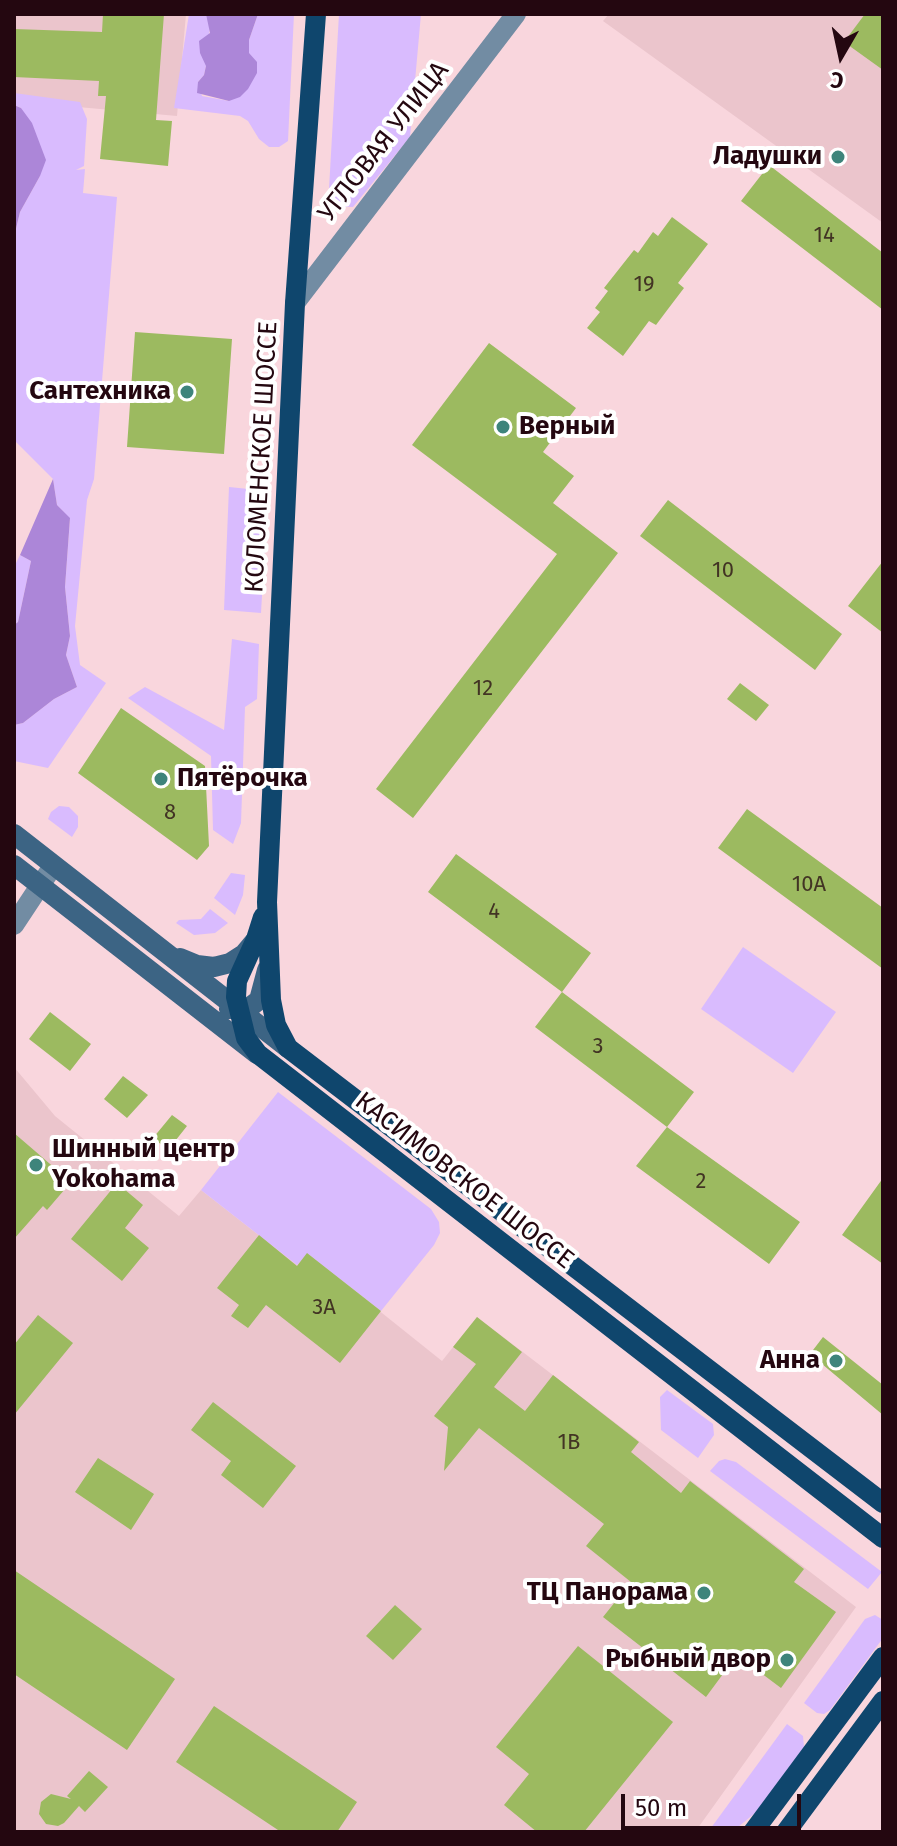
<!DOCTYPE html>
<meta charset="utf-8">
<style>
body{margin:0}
#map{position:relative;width:897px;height:1846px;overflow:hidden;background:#f9d6dd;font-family:"Fira Sans",sans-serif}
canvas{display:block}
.frame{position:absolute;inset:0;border:16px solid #240710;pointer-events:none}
.north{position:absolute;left:801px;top:16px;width:80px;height:80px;-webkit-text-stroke:6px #fff;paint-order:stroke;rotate:189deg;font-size:22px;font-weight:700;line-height:32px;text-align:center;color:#240710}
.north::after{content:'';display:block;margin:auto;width:28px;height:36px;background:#240710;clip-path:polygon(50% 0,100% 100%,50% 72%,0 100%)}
.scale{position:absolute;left:621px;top:1794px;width:180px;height:36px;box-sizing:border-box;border:4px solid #240710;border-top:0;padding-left:10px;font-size:24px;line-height:28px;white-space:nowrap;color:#240710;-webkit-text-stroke:6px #fff;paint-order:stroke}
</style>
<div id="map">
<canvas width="897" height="1846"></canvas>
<div class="frame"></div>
<div class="north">С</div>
<div class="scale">50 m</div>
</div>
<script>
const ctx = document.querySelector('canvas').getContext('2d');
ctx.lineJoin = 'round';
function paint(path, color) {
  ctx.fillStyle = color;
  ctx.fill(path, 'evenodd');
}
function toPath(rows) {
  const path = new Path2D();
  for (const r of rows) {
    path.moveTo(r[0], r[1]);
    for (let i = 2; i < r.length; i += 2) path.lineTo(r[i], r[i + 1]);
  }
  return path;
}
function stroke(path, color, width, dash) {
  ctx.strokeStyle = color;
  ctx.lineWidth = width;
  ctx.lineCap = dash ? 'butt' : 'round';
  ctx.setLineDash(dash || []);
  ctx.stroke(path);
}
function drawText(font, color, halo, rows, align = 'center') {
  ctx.font = font + ' "Fira Sans",sans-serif';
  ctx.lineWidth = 8;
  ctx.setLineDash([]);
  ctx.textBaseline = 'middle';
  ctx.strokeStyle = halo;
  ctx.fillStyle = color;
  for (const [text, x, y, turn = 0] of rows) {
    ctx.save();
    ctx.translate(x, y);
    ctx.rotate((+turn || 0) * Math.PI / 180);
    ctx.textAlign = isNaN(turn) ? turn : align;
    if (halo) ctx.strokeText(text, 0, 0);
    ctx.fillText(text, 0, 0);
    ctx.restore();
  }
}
paint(toPath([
 [14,14,186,14,177,116,67,106,14,97],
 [609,14,883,14,883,223,603,21],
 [14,1067,55,1116,179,1216,201,1190,297,1265,307,1253,442,1361,477,1317,856,1607,695,1832,14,1832]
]), '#ebc5cc');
paint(toPath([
 [189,14,206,14,210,26,206,66,204,75,198,82,202,96,229,101,249,53,249,40,258,14,294,14,288,141,279,147,269,147,259,139,248,121,240,116,174,108],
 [339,14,421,14,410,137,353,207,328,206],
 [14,93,80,102,87,119,84,166,76,170,85,169,83,193,117,197,94,479,87,500,75,626,80,665,106,683,48,768,14,761,14,725,23,723,54,699,77,687,66,655,70,636,65,587,70,519,57,505,53,479,14,440,14,237,20,212,40,176,21,108,14,105],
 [229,487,268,491,261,613,224,610],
 [20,555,31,561,18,622,14,625,14,567],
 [232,639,259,644,257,699,245,707,241,823,233,844,213,830,211,756,128,698,145,687,224,730],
 [59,806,69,807,78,816,78,827,72,837,48,819,51,812],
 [231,873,245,875,243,895,235,915,214,898],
 [210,909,228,923,215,933,194,935,176,923,179,920,201,919],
 [743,947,836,1012,793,1073,701,1009],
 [278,1092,431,1209,439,1222,440,1233,434,1245,381,1311,308,1254,297,1265,201,1190],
 [667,1390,713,1424,714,1435,698,1458,661,1430,660,1397],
 [725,1459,736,1462,882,1572,868,1589,710,1471,719,1461],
 [875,1615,883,1620,883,1638,830,1710,824,1714,817,1713,804,1703,865,1619],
 [787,1724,803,1736,804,1747,755,1813,732,1832,708,1832]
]), '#d9bbfe');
paint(toPath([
 [206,14,258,14,249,40,249,53,257,62,257,73,248,89,240,97,229,101,197,93,198,82,204,75,206,66,200,53,199,41,210,33],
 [14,105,21,108,32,123,46,160,40,176,20,212,14,237],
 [53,479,57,505,70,518,65,587,70,636,66,655,77,687,54,699,23,723,14,725,14,625,18,622,31,561,20,555]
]), '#ac86d8');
paint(toPath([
 [103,14,164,14,156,120,172,121,168,166,100,159,106,96,98,96,99,81,14,77,14,29,102,32],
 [865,14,883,14,883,70,844,42],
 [769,165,883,253,883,310,741,201],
 [672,217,708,244,678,283,684,288,668,309,656,325,649,321,623,356,587,328,600,312,595,308,608,291,604,288,634,250,638,253,653,232,658,236],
 [135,332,232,339,224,454,127,447],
 [489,343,576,408,543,452,574,476,553,503,618,553,413,818,376,789,557,554,412,445],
 [668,500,842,634,815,670,640,536],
 [883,561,883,633,848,606],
 [740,683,769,705,756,721,727,699],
 [121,708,205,766,209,846,197,860,78,773],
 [747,809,883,908,883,969,718,848],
 [456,854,591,953,562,992,428,892],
 [562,992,694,1092,667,1127,535,1027],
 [50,1012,91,1044,70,1071,29,1039],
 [123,1076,148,1095,127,1118,104,1099],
 [172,1115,187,1126,168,1150,153,1138],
 [667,1127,800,1222,769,1264,636,1166],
 [14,1133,71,1182,47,1210,43,1206,14,1239],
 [883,1178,883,1264,842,1235],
 [117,1183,143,1205,125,1228,149,1248,122,1281,71,1239],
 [259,1235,297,1266,307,1253,381,1311,340,1363,266,1305,248,1328,231,1316,239,1305,217,1288],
 [38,1315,73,1343,14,1415,14,1345],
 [477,1317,522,1352,494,1387,525,1411,553,1375,639,1442,631,1452,681,1493,690,1481,804,1569,794,1582,836,1612,781,1688,737,1655,706,1697,603,1617,631,1582,586,1546,604,1524,479,1428,444,1471,448,1427,434,1416,476,1364,453,1347],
 [823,1337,883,1385,883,1415,810,1354],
 [213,1402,296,1466,263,1508,221,1475,231,1461,191,1430],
 [98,1458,154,1494,131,1530,75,1492],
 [14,1570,175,1679,127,1750,14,1674],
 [395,1605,422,1629,393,1660,366,1636],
 [578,1646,673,1722,584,1832,537,1832,504,1805,529,1774,496,1747],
 [214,1706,357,1802,337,1832,281,1832,176,1762],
 [89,1771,108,1787,85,1812,79,1806,64,1823,58,1826,46,1824,39,1814,41,1802,51,1794,71,1799,67,1796]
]), '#9cba60');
stroke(toPath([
 [295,303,516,14],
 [14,925,53,866]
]), '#728ca3', 20);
stroke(toPath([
 [14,834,288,1048],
 [14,865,257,1054],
 [180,958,197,965,214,967,230,963,244,954,254,942],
 [229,1009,250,1007,259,1000,267,970]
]), '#3c6484', 20);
stroke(toPath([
 [316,14,295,303,267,902,271,1000,276,1025,288,1048,883,1503],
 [263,917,256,939,237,981,236,997,246,1038,258,1054,883,1538],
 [753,1832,883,1657],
 [786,1832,883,1701]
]), '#0f466d', 20);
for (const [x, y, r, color] of [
 [838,157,8,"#3e847b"],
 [187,392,8,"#3e847b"],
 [503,427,8,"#3e847b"],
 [161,779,8,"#3e847b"],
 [36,1165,8,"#3e847b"],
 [836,1361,8,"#3e847b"],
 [704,1593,8,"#3e847b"],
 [787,1660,8,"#3e847b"]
]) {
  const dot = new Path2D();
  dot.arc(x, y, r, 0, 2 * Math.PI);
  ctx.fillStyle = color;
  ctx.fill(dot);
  stroke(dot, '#fff', 3);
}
drawText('22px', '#423424', null, [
 ["14",824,236],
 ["19",644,285],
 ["10",723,571],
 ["12",483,689],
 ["8",170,813],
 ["10А",809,885],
 ["4",494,912],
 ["3",598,1047],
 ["2",701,1182],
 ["3А",324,1308],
 ["1В",569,1443]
]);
drawText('26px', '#240710', '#fff', [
 ["УГЛОВАЯ УЛИЦА",384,142,-52],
 ["КОЛОМЕНСКОЕ ШОССЕ",262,457,-87],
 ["КАСИМОВСКОЕ ШОССЕ",464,1181,38]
]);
drawText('bold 26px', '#240710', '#fff', [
 ["Ладушки",822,157],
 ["Сантехника",171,392],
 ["Верный",519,427,"left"],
 ["Пятёрочка",177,779,"left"],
 ["Шинный центр",52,1150,"left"],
 ["Yokohama",52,1180,"left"],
 ["Анна",820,1361],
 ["ТЦ Панорама",688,1593],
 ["Рыбный двор",771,1660]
], 'right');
</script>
